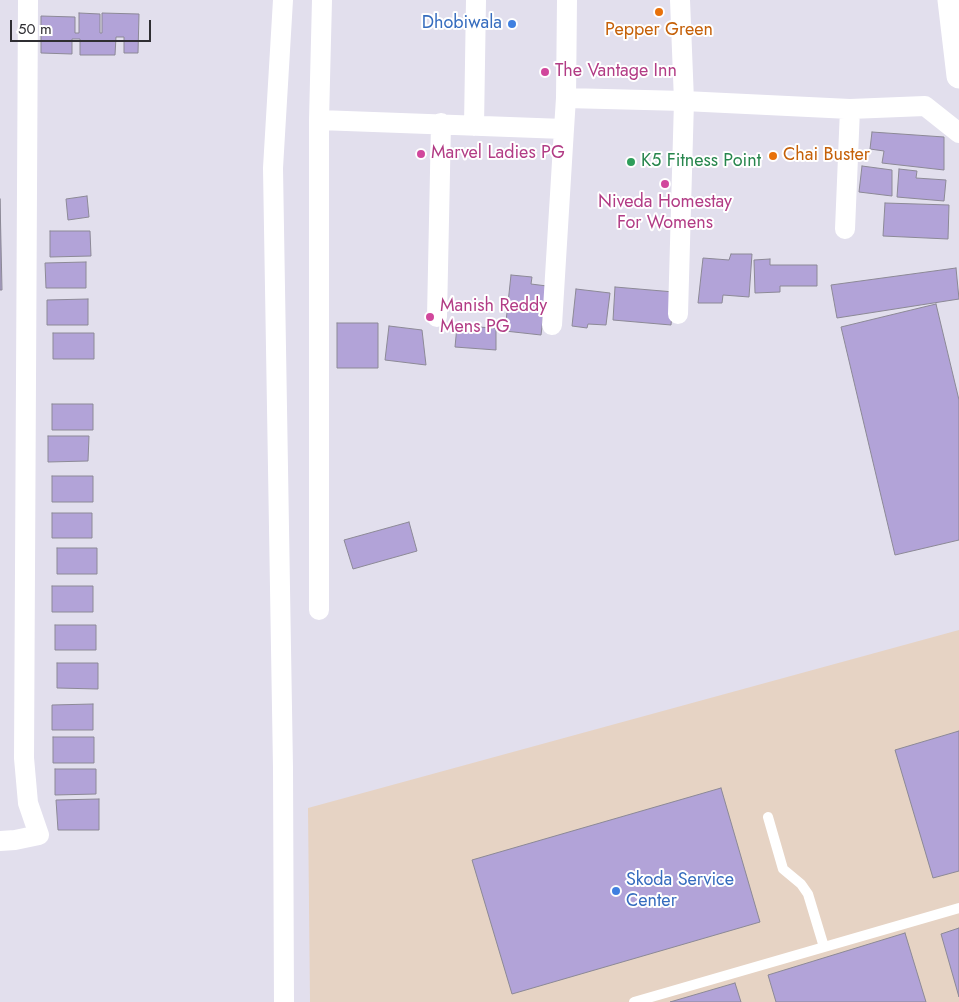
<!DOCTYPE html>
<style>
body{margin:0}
#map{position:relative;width:959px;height:1002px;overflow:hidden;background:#e2dfed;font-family:Jost,sans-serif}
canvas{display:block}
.scale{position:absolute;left:10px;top:20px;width:141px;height:22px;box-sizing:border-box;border:2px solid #2f2e33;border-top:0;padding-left:6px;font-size:15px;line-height:18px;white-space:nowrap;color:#2f2e33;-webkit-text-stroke:4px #fff;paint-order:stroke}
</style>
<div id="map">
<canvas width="959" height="1002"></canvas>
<div class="scale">50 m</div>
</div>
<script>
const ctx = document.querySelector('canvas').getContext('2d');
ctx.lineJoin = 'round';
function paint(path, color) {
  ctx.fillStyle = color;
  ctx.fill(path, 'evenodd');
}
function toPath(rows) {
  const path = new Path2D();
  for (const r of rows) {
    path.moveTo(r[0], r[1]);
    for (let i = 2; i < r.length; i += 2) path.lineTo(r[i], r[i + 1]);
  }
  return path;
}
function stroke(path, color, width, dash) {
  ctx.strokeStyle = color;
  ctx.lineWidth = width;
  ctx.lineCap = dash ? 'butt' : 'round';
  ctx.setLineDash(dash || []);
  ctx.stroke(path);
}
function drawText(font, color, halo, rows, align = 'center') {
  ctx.font = font + ' Jost,sans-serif';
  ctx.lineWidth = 4;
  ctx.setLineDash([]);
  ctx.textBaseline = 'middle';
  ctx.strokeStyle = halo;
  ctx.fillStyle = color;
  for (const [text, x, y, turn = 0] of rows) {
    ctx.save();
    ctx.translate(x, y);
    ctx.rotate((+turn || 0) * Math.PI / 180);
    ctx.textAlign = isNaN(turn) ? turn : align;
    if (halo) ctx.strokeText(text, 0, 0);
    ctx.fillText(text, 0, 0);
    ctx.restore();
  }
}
paint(toPath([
 [959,630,959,1002,310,1002,308,808]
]), '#e6d3c4');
const building = toPath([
 [79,13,100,14,100,33,102,33,102,13,139,14,138,53,124,53,124,37,116,37,115,55,80,55,80,39,72,39,72,54,41,53,41,16,75,17,75,33,79,33,79,13],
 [872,132,944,137,944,170,882,163,884,151,870,149,872,132],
 [862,166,892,170,892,196,859,192,862,166],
 [899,169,917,171,916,178,946,180,944,201,897,197,899,169],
 [87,196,89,217,68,220,66,199,87,196],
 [0,199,2,290,0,290,0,199],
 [885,203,949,205,948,239,883,236,885,203],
 [50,231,90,231,91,256,50,257,50,231],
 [731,254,752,254,749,297,723,295,722,303,698,303,703,258,729,260,731,254],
 [770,259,770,265,817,265,817,286,780,286,780,292,755,293,754,260,770,259],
 [86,262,86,288,46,288,45,263,86,262],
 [956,268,959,299,837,318,831,285,956,268],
 [511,275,532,277,531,284,547,286,541,335,505,331,511,275],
 [615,287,674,292,671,325,613,320,615,287],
 [576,289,610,293,606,325,588,324,587,328,572,326,576,289],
 [88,299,88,325,47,325,47,300,88,299],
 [936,304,959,400,959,540,895,555,841,327,936,304],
 [337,323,378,323,378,368,337,368,337,323],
 [389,326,422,330,426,365,385,360,389,326],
 [457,326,496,328,496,350,455,347,457,326],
 [53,333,94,333,94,359,53,359,53,333],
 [52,404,93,404,93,430,52,430,52,404],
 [48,436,89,436,88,461,48,462,48,436],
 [52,476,93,476,93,502,52,502,52,476],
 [52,513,92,513,92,538,52,538,52,513],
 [409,522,417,551,353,569,344,540,409,522],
 [57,548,97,548,97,574,57,574,57,548],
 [52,586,93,586,93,612,52,612,52,586],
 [55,625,96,625,96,650,55,650,55,625],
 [57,663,98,663,98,689,57,688,57,663],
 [93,704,93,730,52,730,52,705,93,704],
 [959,731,959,871,933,878,895,750,959,731],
 [53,737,94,737,94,763,53,763,53,737],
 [55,769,96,769,96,794,55,795,55,769],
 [721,788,760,922,512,994,472,860,721,788],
 [99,799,99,830,58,830,56,800,99,799],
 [959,928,959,997,941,934,959,928],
 [905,933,926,1002,776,1002,768,975,905,933],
 [735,983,741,1002,670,1002,735,983]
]);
paint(building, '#b2a3d8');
stroke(building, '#8c8996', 1);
stroke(toPath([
 [768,817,783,869,801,884,808,894,824,947],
 [634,1002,959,908]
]), '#fff', 10);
stroke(toPath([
 [283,0,273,168,283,768,284,1002],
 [566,98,567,0],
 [319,120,564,129,566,98,684,101,850,109,925,106,959,133],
 [474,126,476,0],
 [845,229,850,109],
 [678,314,684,101,680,0],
 [437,317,441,123],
 [552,325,564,129],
 [319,610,319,120,322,0],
 [0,841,15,840,39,835,28,803,24,758,28,0]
]), '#fff', 20);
stroke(toPath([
 [950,0,959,76]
]), '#fff', 25);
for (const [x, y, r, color] of [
 [659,12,5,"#e8710a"],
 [512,24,5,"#3f7fe0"],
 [545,72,5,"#d1479c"],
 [421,154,5,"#d1479c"],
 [773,156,5,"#e8710a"],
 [631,162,5,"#2e9e5b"],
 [665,184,5,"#d1479c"],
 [430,317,5,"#d1479c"],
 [616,891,5,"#3f7fe0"]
]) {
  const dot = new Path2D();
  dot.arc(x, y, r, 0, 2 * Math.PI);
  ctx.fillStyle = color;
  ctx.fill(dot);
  stroke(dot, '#fff', 2);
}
drawText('18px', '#366cbe', '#fff', [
 ["Dhobiwala",502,24],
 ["Skoda Service",626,881,"left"],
 ["Center",626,902,"left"]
], 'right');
drawText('18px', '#c56008', '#fff', [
 ["Pepper Green",659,31],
 ["Chai Buster",783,156,"left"]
]);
drawText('18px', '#b23c85', '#fff', [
 ["The Vantage Inn",555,72],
 ["Marvel Ladies PG",431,154],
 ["Niveda Homestay",665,203,"center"],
 ["For Womens",665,224,"center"],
 ["Manish Reddy",440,307],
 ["Mens PG",440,328]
], 'left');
drawText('18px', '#27864d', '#fff', [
 ["K5 Fitness Point",641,162]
], 'left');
</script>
